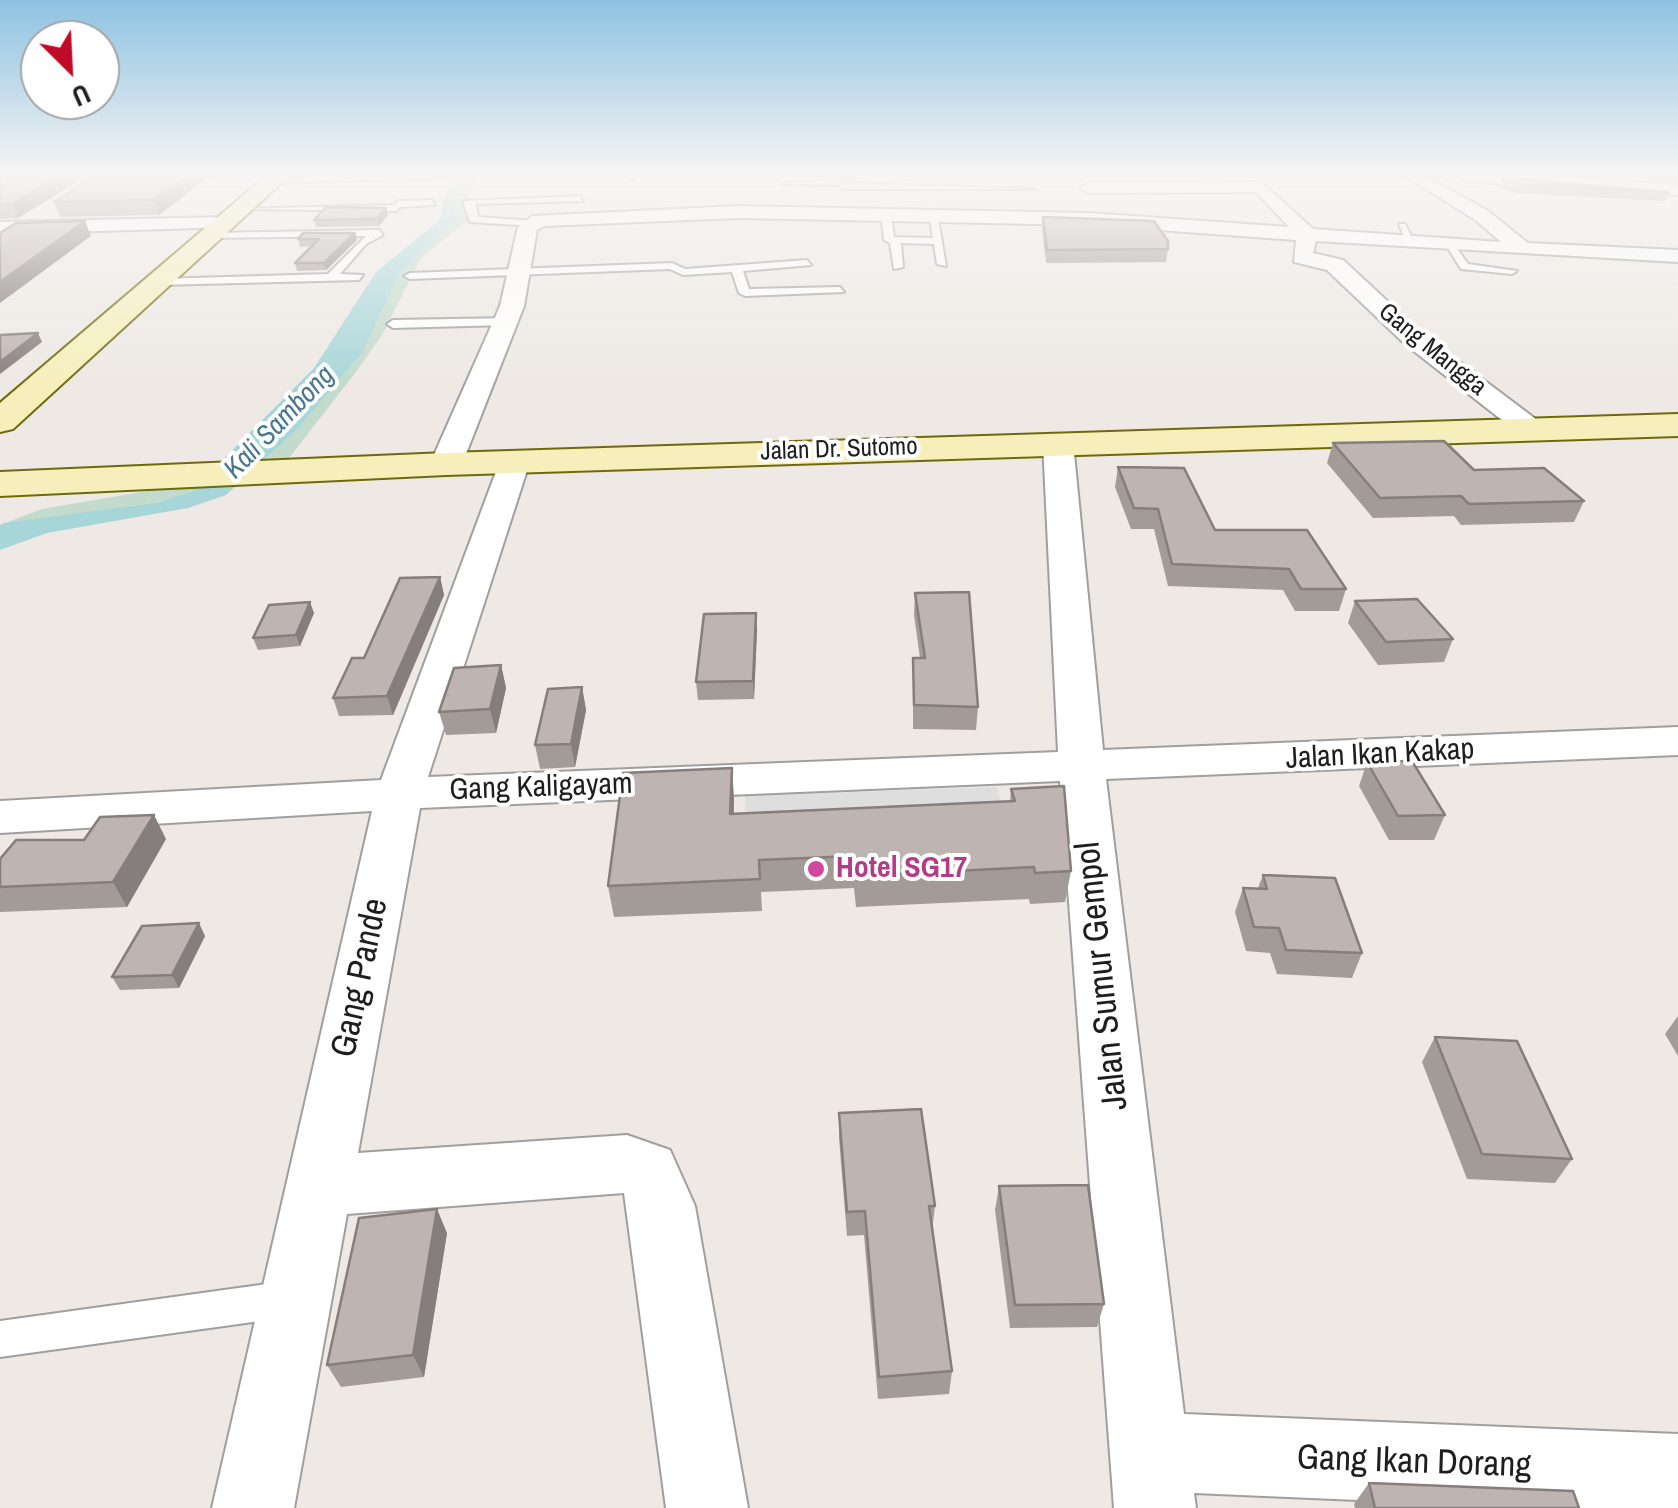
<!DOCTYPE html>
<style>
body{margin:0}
#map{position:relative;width:1678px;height:1508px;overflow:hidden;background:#eee9e4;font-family:"Archivo Narrow",sans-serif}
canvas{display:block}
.north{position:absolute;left:20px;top:20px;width:100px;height:100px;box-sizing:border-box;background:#fff;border:2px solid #a5a5a5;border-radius:50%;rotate:156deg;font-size:28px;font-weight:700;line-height:40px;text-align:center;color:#1e1e1e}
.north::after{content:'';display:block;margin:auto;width:35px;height:45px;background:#c00b28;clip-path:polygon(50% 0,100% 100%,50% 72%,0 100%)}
</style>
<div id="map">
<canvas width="1678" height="1508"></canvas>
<div class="north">U</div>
</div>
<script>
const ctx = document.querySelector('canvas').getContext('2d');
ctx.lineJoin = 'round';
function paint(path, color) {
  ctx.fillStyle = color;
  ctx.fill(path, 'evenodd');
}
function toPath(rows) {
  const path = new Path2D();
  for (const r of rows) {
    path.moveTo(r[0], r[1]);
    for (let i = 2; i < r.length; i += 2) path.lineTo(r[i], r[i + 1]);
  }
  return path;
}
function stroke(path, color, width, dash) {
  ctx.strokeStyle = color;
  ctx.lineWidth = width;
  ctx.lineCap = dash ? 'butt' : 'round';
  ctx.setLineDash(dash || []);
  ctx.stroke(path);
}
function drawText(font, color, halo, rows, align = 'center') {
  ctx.font = font + ' "Archivo Narrow",sans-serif';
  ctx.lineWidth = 8;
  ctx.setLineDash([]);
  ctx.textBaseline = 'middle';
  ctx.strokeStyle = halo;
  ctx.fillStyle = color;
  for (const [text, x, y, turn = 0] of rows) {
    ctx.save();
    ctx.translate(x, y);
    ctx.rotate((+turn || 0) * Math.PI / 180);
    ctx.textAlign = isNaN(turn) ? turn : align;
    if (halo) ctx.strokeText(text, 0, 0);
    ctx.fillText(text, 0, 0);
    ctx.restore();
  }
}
paint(toPath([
 [471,176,477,176,468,195,467,221,421,258,382,335,355,373,289,458,263,459,296,429,357,359,400,273,455,222,456,199],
 [225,461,191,492,178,499,0,525,42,509,194,483]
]), '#c2dbcc');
paint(toPath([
 [997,787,1004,812,745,823,745,796]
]), '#dedede');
paint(toPath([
 [457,176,471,176,456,199,455,222,400,273,362,353,296,430,226,495,188,508,47,533,0,550,0,525,5,523,160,502,191,492,314,368,376,272,441,219,443,201]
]), '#a7d6d9');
const lane = toPath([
 [627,176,635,176,635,177,631,180,627,176],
 [454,177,274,183,270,180,329,176,454,177],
 [843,179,846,183,1034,189,843,189,839,185,781,184,843,179],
 [580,196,583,201,476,204,478,217,535,221,532,226,470,222,463,201,580,196],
 [432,200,435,205,400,207,396,211,236,209,394,205,398,201,432,200],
 [886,211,891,214,894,237,933,238,929,215,937,213,946,266,937,264,934,244,901,243,903,267,894,269,890,243,884,240,881,214,886,211],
 [1399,224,1405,224,1415,244,1407,244,1399,224],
 [379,230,383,235,366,244,340,274,363,275,359,280,159,285,153,282,159,279,328,274,366,236,206,238,210,233,379,230],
 [1445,243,1453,243,1468,264,1517,271,1512,274,1461,269,1445,243],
 [807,260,811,265,743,271,749,289,840,287,844,292,745,296,739,293,732,272,683,275,670,269,410,279,404,276,410,273,672,263,685,269,807,260],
 [511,318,511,324,507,325,393,328,387,324,393,320,511,318],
 [289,1281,302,1287,307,1299,302,1311,289,1317,0,1357,0,1321,289,1281]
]);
const street = toPath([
 [1405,176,1426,176,1488,211,1528,243,1678,250,1678,262,1316,241,1313,253,1343,260,1424,335,1541,423,1546,429,1541,435,1521,435,1406,345,1327,270,1294,262,1296,240,1089,225,738,218,544,226,537,230,524,306,462,464,446,473,430,464,500,306,518,227,532,216,738,206,1089,213,1289,227,1256,192,1089,193,1080,188,1089,183,1261,182,1313,229,1501,242,1474,219,1405,176],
 [1457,176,1552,176,1678,185,1678,195,1465,181,1457,176],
 [225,217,235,223,232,227,0,234,0,222,225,217],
 [1058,434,1073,443,1103,750,1678,727,1678,755,1106,779,1184,1414,1678,1434,1678,1508,1544,1508,1194,1493,1196,1508,1114,1508,1060,781,420,808,358,1153,627,1135,670,1150,695,1206,748,1508,666,1508,624,1193,347,1214,294,1508,212,1508,372,811,0,833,0,801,381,780,500,461,515,452,530,461,428,777,1058,752,1043,443,1058,434]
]);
const secondary = toPath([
 [266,176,289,176,13,429,0,432,0,403,266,176],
 [1678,414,1678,436,446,475,0,496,0,472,446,453,1678,414]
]);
stroke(lane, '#9f9f9f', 4);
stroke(street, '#9f9f9f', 4);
stroke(secondary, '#6e6a0b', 4);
paint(lane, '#fff');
paint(street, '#fff');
paint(secondary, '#f6efbb');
paint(toPath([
 [0,176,87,176,18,218,0,219],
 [210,176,159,215,60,217,54,202],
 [1578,176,1678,176,1676,181],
 [1502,178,1669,192,1666,201,1515,193,1499,187],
 [388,215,379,226,316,227,314,220],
 [1043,217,1168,249,1166,262,1046,263,1042,229],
 [355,233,357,240,326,270,297,271,295,263,311,246,300,247,298,239],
 [1333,443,1474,470,1584,501,1574,522,1461,525,1454,516,1373,518,1327,463],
 [1118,467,1215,530,1346,589,1339,611,1295,611,1283,590,1168,586,1154,529,1131,529,1115,487],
 [440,577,444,595,393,715,339,716,333,698,364,658],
 [915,593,978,707,976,730,913,729,913,658,920,658,914,615],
 [1355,601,1453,639,1444,662,1378,665,1348,623],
 [314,613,300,646,258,650,253,638],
 [756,613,757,630,754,699,698,700,696,682],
 [501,665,506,688,496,733,446,735,439,712],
 [582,687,586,710,575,767,540,769,535,745],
 [1367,762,1445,815,1434,840,1389,840,1359,786],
 [732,768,734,813,1010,801,1011,789,1071,871,1065,902,1030,904,1029,899,856,907,854,888,761,892,762,911,614,917,608,886],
 [166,839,127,907,0,912,0,859],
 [1263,875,1362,953,1352,978,1277,974,1270,953,1246,951,1235,912,1243,888,1258,888],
 [205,936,179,988,120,990,112,977],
 [1678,1016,1678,1056,1665,1034],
 [1435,1037,1572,1159,1555,1183,1467,1179,1422,1062],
 [839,1113,935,1206,932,1230,952,1371,949,1394,878,1399,864,1235,847,1236,839,1138],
 [999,1186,1104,1304,1097,1327,1010,1328,995,1210],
 [447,1233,424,1377,341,1387,327,1365],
 [1369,1483,1579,1508,1355,1508,1354,1504]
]), '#a39b98');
paint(toPath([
 [59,176,87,176,18,218,12,204],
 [187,176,210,176,159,215,154,200],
 [386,208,388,215,379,226,377,219],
 [85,221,91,236,0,303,0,282],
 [355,233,357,240,326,270,324,263],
 [38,333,42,342,0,374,0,362],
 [440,577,444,595,393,715,387,696],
 [310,602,314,613,300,646,296,635],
 [756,613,757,630,754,699,753,681],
 [501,665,506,688,496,733,490,709],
 [582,687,586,710,575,767,571,744],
 [732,768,734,798,733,844,730,814],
 [154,815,166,839,127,907,113,882],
 [199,923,205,936,179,988,172,975],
 [437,1209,447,1233,424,1377,413,1355]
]), '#857e7c');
const building = toPath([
 [0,176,59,176,12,204,0,204,0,176],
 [94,176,187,176,154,200,54,202,94,176],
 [1502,178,1669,192,1518,184,1502,178],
 [326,207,386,208,377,219,314,220,326,207],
 [1043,217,1154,221,1168,241,1168,249,1047,250,1043,217],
 [85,221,0,282,0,233,16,223,85,221],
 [303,233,355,233,324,263,295,263,319,239,298,239,303,233],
 [38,333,0,362,0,335,38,333],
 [1444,441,1474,470,1544,468,1584,501,1469,504,1461,496,1380,498,1333,443,1444,441],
 [1118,467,1184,468,1215,530,1307,530,1346,589,1301,589,1289,569,1172,564,1158,509,1134,508,1118,467],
 [440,577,387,696,333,698,352,658,364,658,400,578,440,577],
 [969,592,978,707,914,705,913,658,925,658,915,593,969,592],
 [1417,599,1453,639,1386,642,1355,601,1417,599],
 [310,602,296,635,253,638,269,605,310,602],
 [756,613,753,681,696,682,704,614,756,613],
 [501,665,490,709,439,712,454,668,501,665],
 [582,687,571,744,535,745,548,689,582,687],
 [1412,761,1445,815,1398,816,1367,762,1412,761],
 [732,768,730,814,1015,801,1011,789,1064,786,1071,871,1035,873,1034,867,856,876,854,856,759,860,760,879,608,886,623,773,732,768],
 [154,815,113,882,0,887,0,859,16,840,84,840,100,817,154,815],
 [1263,875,1335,878,1362,953,1286,950,1279,928,1254,927,1243,888,1267,889,1263,875],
 [199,923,172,975,112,977,142,926,199,923],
 [1435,1037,1517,1041,1572,1159,1482,1154,1435,1037],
 [921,1109,935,1206,929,1206,952,1371,879,1377,865,1211,847,1212,839,1113,921,1109],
 [1088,1185,1104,1304,1015,1305,999,1186,1088,1185],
 [437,1209,413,1355,327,1365,359,1218,437,1209],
 [1369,1483,1573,1491,1579,1508,1375,1508,1369,1483]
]);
paint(building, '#beb4b1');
stroke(building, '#857e7c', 2.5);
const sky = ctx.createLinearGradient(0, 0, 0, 388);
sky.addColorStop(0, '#8ec2e2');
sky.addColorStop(0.45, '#f7f5f3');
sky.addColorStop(1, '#f7f5f300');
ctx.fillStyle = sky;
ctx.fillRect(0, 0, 1678, 388);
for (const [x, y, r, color] of [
 [816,869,10,"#d1479c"]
]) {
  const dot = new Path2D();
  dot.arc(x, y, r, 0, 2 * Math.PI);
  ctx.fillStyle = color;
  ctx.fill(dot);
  stroke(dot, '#fff', 4);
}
drawText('25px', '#1e1e1e', '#fff', [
 ["Gang Mangga",1432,350,39],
 ["Jalan Dr. Sutomo",839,450,-2]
]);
drawText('italic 28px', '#477791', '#fff', [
 ["Kali Sambong",280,423,-46]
]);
drawText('30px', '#1e1e1e', '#fff', [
 ["Jalan Ikan Kakap",1380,755,-3],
 ["Gang Kaligayam",541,788,-2]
]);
drawText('bold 30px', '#b23c85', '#fff', [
 ["Hotel SG17",836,869]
], 'left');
drawText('35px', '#1e1e1e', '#fff', [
 ["Jalan Sumur Gempol",1103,976,-96],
 ["Gang Pande",361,978,-78],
 ["Gang Ikan Dorang",1414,1463,2]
]);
</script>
